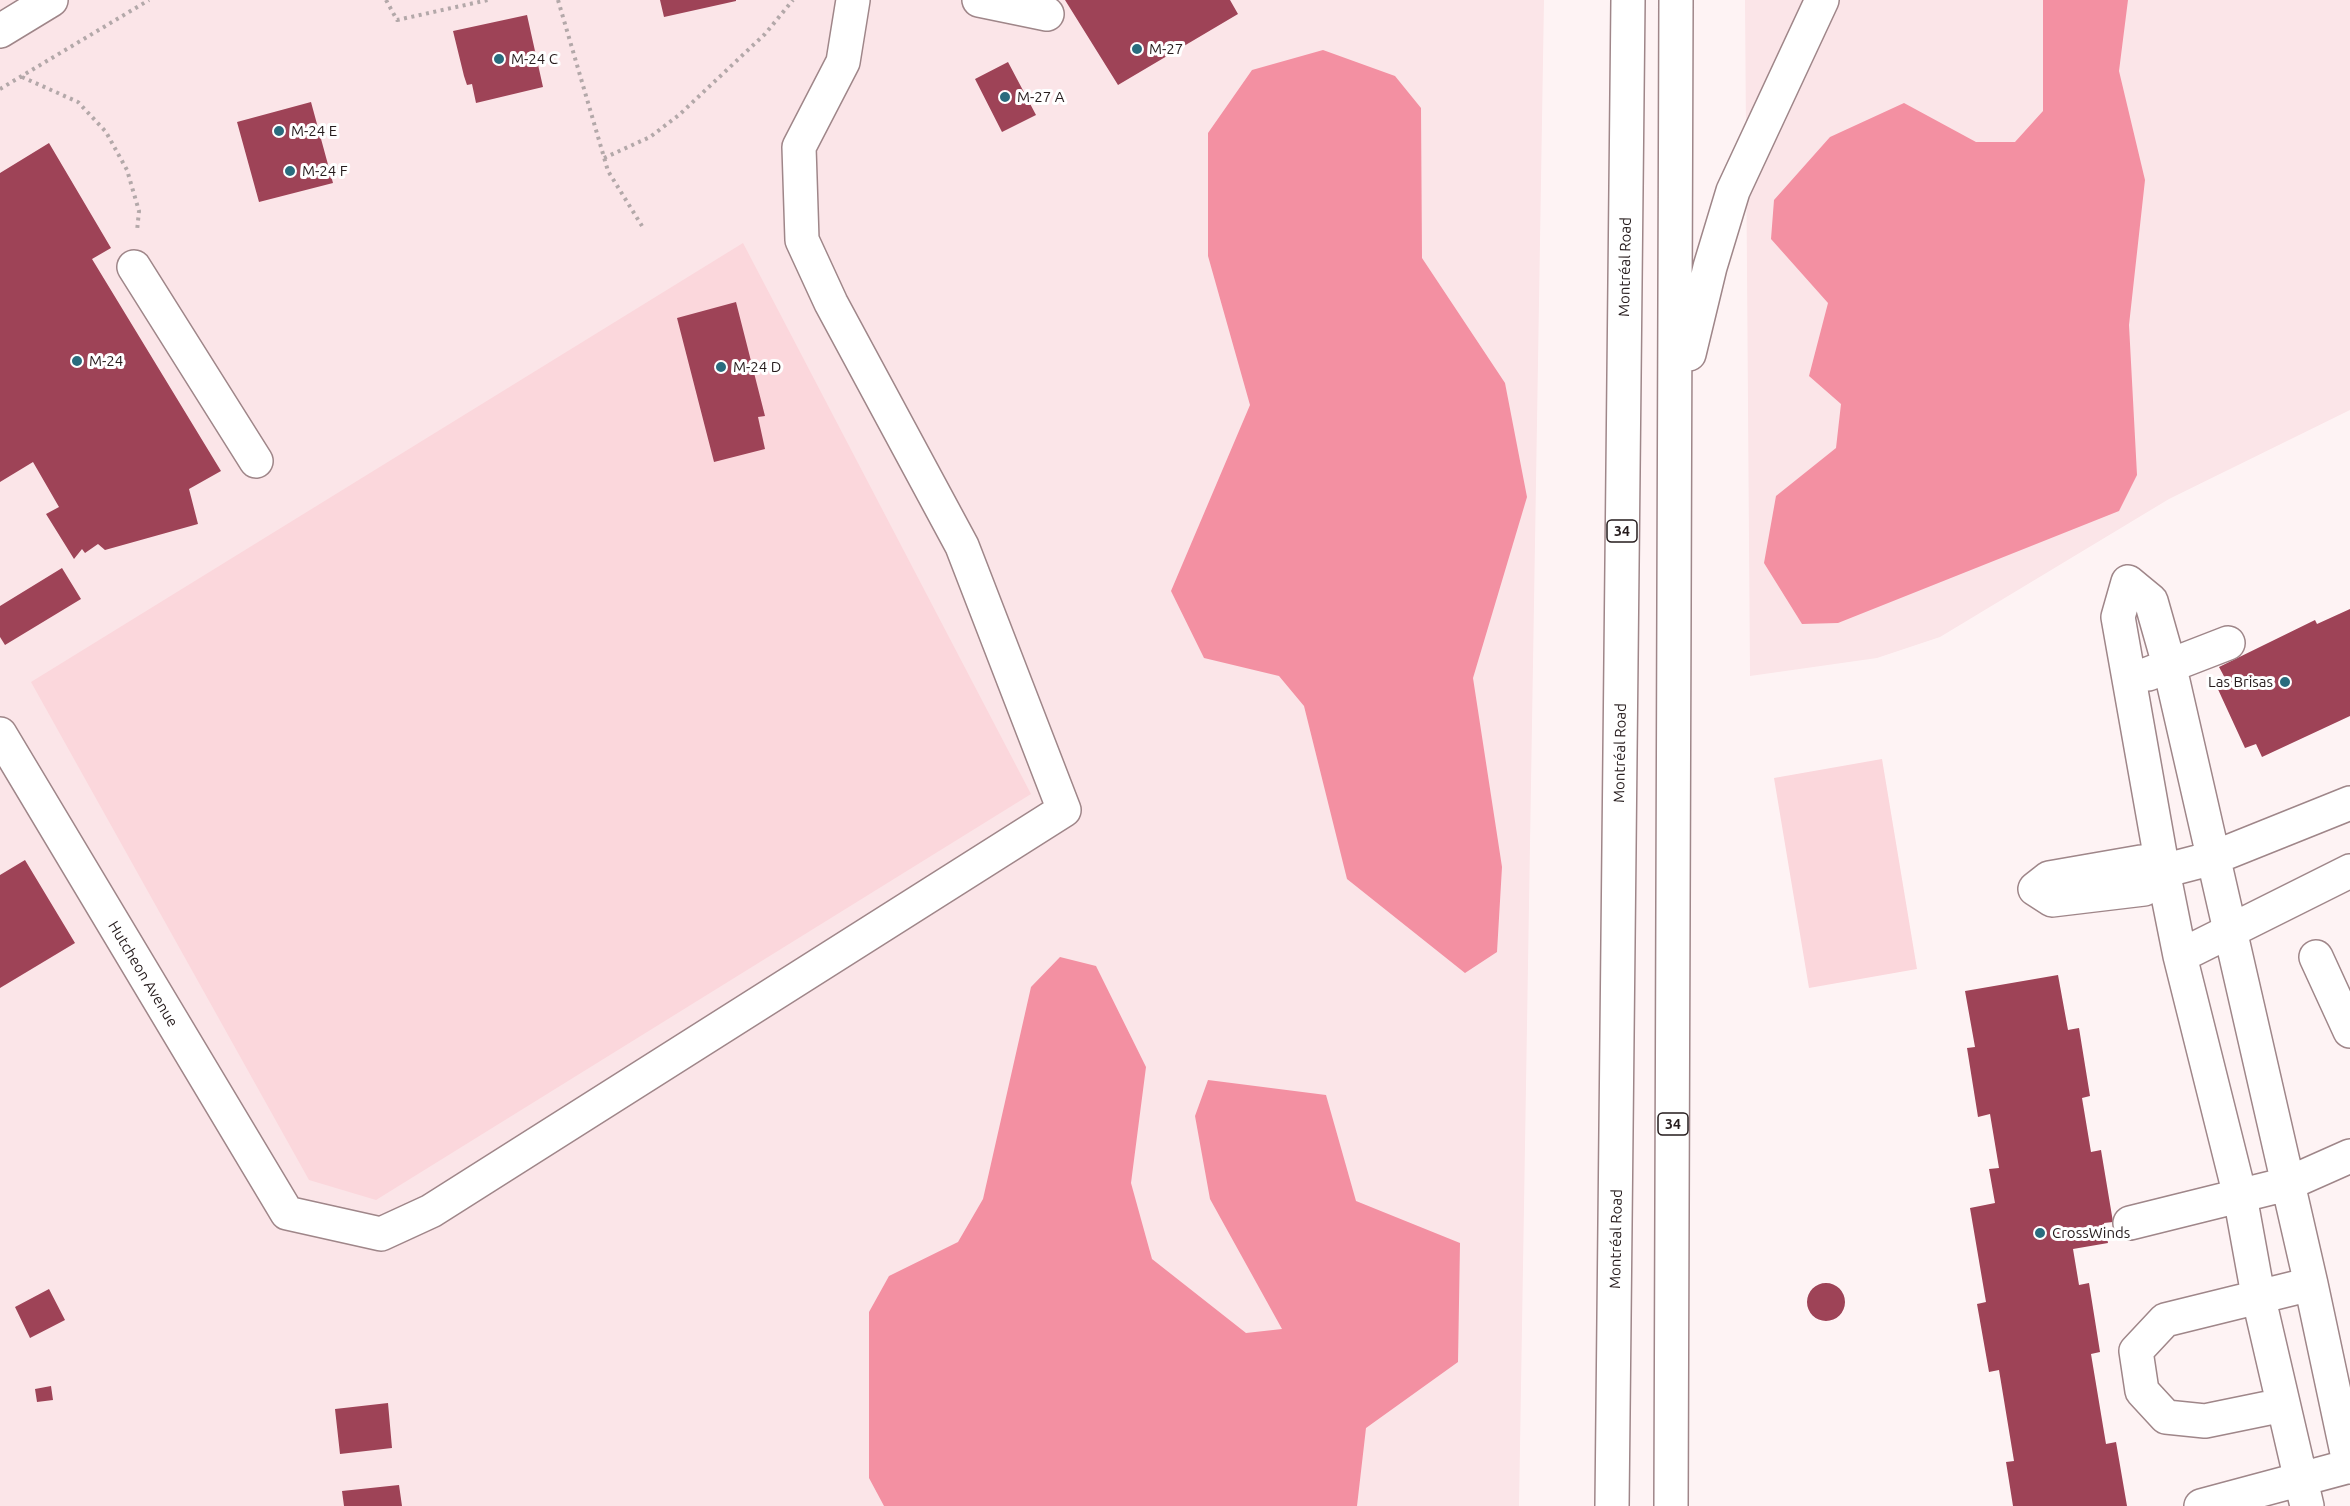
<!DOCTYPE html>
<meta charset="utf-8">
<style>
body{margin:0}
canvas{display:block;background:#fef3f4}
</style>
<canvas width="2350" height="1506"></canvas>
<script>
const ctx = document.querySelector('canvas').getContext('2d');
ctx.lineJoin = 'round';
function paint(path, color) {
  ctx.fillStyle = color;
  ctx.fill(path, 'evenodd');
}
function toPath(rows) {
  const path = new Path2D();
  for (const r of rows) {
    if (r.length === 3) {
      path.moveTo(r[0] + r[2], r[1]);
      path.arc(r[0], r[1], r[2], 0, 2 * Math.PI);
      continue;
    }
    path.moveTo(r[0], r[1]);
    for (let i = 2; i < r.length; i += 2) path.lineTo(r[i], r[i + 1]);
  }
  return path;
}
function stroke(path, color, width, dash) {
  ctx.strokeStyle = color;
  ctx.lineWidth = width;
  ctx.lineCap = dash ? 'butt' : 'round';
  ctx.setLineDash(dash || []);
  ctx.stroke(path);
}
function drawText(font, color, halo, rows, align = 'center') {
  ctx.font = font + ' Ubuntu,sans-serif';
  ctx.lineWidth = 6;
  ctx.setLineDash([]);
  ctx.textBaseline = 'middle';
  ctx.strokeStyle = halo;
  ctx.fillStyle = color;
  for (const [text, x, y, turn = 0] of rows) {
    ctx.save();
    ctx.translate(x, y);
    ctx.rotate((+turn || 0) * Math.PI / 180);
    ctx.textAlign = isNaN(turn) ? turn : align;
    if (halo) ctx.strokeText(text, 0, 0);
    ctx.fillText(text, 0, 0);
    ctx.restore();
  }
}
paint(toPath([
 [0,0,1544,0,1519,1506,0,1506],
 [1745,0,2350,0,2350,410,2169,499,1940,637,1877,658,1750,676]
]), '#fbe5e8');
paint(toPath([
 [743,243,1031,794,376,1200,309,1180,31,682],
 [1882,759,1917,969,1809,988,1774,778]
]), '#fbd7dc');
paint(toPath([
 [2043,0,2128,0,2119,71,2145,180,2129,325,2137,475,2119,511,1838,623,1802,624,1764,563,1776,496,1836,448,1841,404,1809,376,1828,303,1771,239,1774,200,1830,137,1904,103,1976,142,2015,142,2043,111],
 [1323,50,1395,76,1421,108,1422,258,1505,383,1527,497,1473,678,1502,867,1497,952,1465,973,1347,879,1304,706,1279,676,1204,658,1171,591,1250,405,1208,256,1208,133,1252,70],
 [1060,957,1096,966,1146,1067,1131,1183,1152,1259,1246,1333,1282,1329,1210,1199,1195,1116,1208,1080,1326,1095,1356,1201,1460,1243,1458,1362,1366,1428,1357,1506,884,1506,869,1478,869,1312,889,1276,958,1242,983,1199,1031,987]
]), '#f390a2');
paint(toPath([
 [660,0,736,0,736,1,664,17],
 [1065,0,1230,0,1238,14,1118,85],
 [527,15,543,87,476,103,472,84,467,85,464,76,453,31],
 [1008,62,1036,115,1002,132,975,79],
 [311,102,333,183,259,202,237,122],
 [49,143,111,248,92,259,221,471,189,489,198,524,105,550,98,544,85,553,82,549,74,559,46,514,59,507,33,462,0,482,0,173],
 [736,302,765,416,758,417,765,449,714,462,677,318],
 [62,568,81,599,5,645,0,637,0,606],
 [2350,609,2350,716,2262,757,2256,744,2245,748,2216,685,2226,680,2219,667,2315,620,2317,624],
 [25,860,75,943,0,988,0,875],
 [2058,975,2068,1030,2079,1028,2090,1096,2082,1098,2091,1152,2101,1150,2113,1222,2104,1223,2108,1243,2073,1249,2079,1285,2089,1283,2100,1352,2091,1354,2106,1444,2116,1442,2127,1506,2013,1506,2006,1462,2014,1461,1999,1370,1989,1372,1977,1304,1986,1302,1970,1208,1995,1203,1989,1169,1999,1168,1990,1114,1978,1117,1967,1048,1975,1047,1965,991],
 [1826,1302,19],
 [49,1289,65,1320,30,1338,15,1307],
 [51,1386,53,1400,37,1402,35,1389],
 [388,1403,392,1448,340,1454,335,1409],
 [399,1485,402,1506,344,1506,342,1491]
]), '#9e4357');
const minor = toPath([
 [979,0,1047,14],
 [0,31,51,0],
 [134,267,256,461],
 [2148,674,2228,643],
 [0,734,287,1213,381,1234,431,1211,1064,810,962,546,831,303,802,240,799,147,843,62,853,0],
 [2163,871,2141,862,2049,878,2035,889,2052,900,2144,889,2163,871,2213,858,2350,803],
 [2180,956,2350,871],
 [2316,957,2350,1031],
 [2130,1223,2287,1184,2350,1156],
 [2283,1405,2205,1421,2166,1417,2142,1391,2136,1351,2165,1320,2311,1284],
 [2201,1506,2350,1466],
 [2307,1506,2258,1295,2240,1196,2180,956,2163,871,2118,617,2128,582,2151,601,2170,668,2311,1284,2350,1467]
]);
const major = toPath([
 [1689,354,1710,267,1733,191,1822,0],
 [1612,1506,1628,0],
 [1671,1506,1676,0]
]);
stroke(minor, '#9f8689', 36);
stroke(major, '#9f8689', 36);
stroke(toPath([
 [386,0,397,20,488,0],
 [558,0,608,171,642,226],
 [22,77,78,102,106,132,127,170,139,211,137,231],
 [0,89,149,0],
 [604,158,650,137,679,115,765,34,793,0]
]), '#b3a8a9', 4, [3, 4.5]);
stroke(minor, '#fff', 33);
stroke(major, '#fff', 33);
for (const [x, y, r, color] of [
 [1137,49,6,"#296c7e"],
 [499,59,6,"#296c7e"],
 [1005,97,6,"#296c7e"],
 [279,131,6,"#296c7e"],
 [290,171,6,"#296c7e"],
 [77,361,6,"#296c7e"],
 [721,367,6,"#296c7e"],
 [2285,682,6,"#296c7e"],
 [2040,1233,6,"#296c7e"]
]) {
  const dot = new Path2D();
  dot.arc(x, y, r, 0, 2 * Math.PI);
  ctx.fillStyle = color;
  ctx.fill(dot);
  stroke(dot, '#fff', 2);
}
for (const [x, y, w] of [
 [1622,531,30],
 [1673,1124,30]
]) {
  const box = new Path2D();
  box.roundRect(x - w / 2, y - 11, w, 22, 4.5);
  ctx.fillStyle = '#fff';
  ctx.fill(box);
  stroke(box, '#251b1c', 1.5);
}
drawText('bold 14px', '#251b1c', null, [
 ["34",1622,531],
 ["34",1673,1124]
]);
drawText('15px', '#251b1c', '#fff', [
 ["M-27",1149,49],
 ["M-24 C",511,59],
 ["M-27 A",1017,97],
 ["M-24 E",291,131],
 ["M-24 F",302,171],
 ["M-24",89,361],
 ["M-24 D",733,367],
 ["Las Brisas",2273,682,"right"],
 ["CrossWinds",2052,1233]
], 'left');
drawText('15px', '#251b1c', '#fff', [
 ["Montréal Road",1625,267,-89],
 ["Montréal Road",1620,753,-89],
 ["Hutcheon Avenue",143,974,59],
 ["Montréal Road",1616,1239,-89]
]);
</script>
